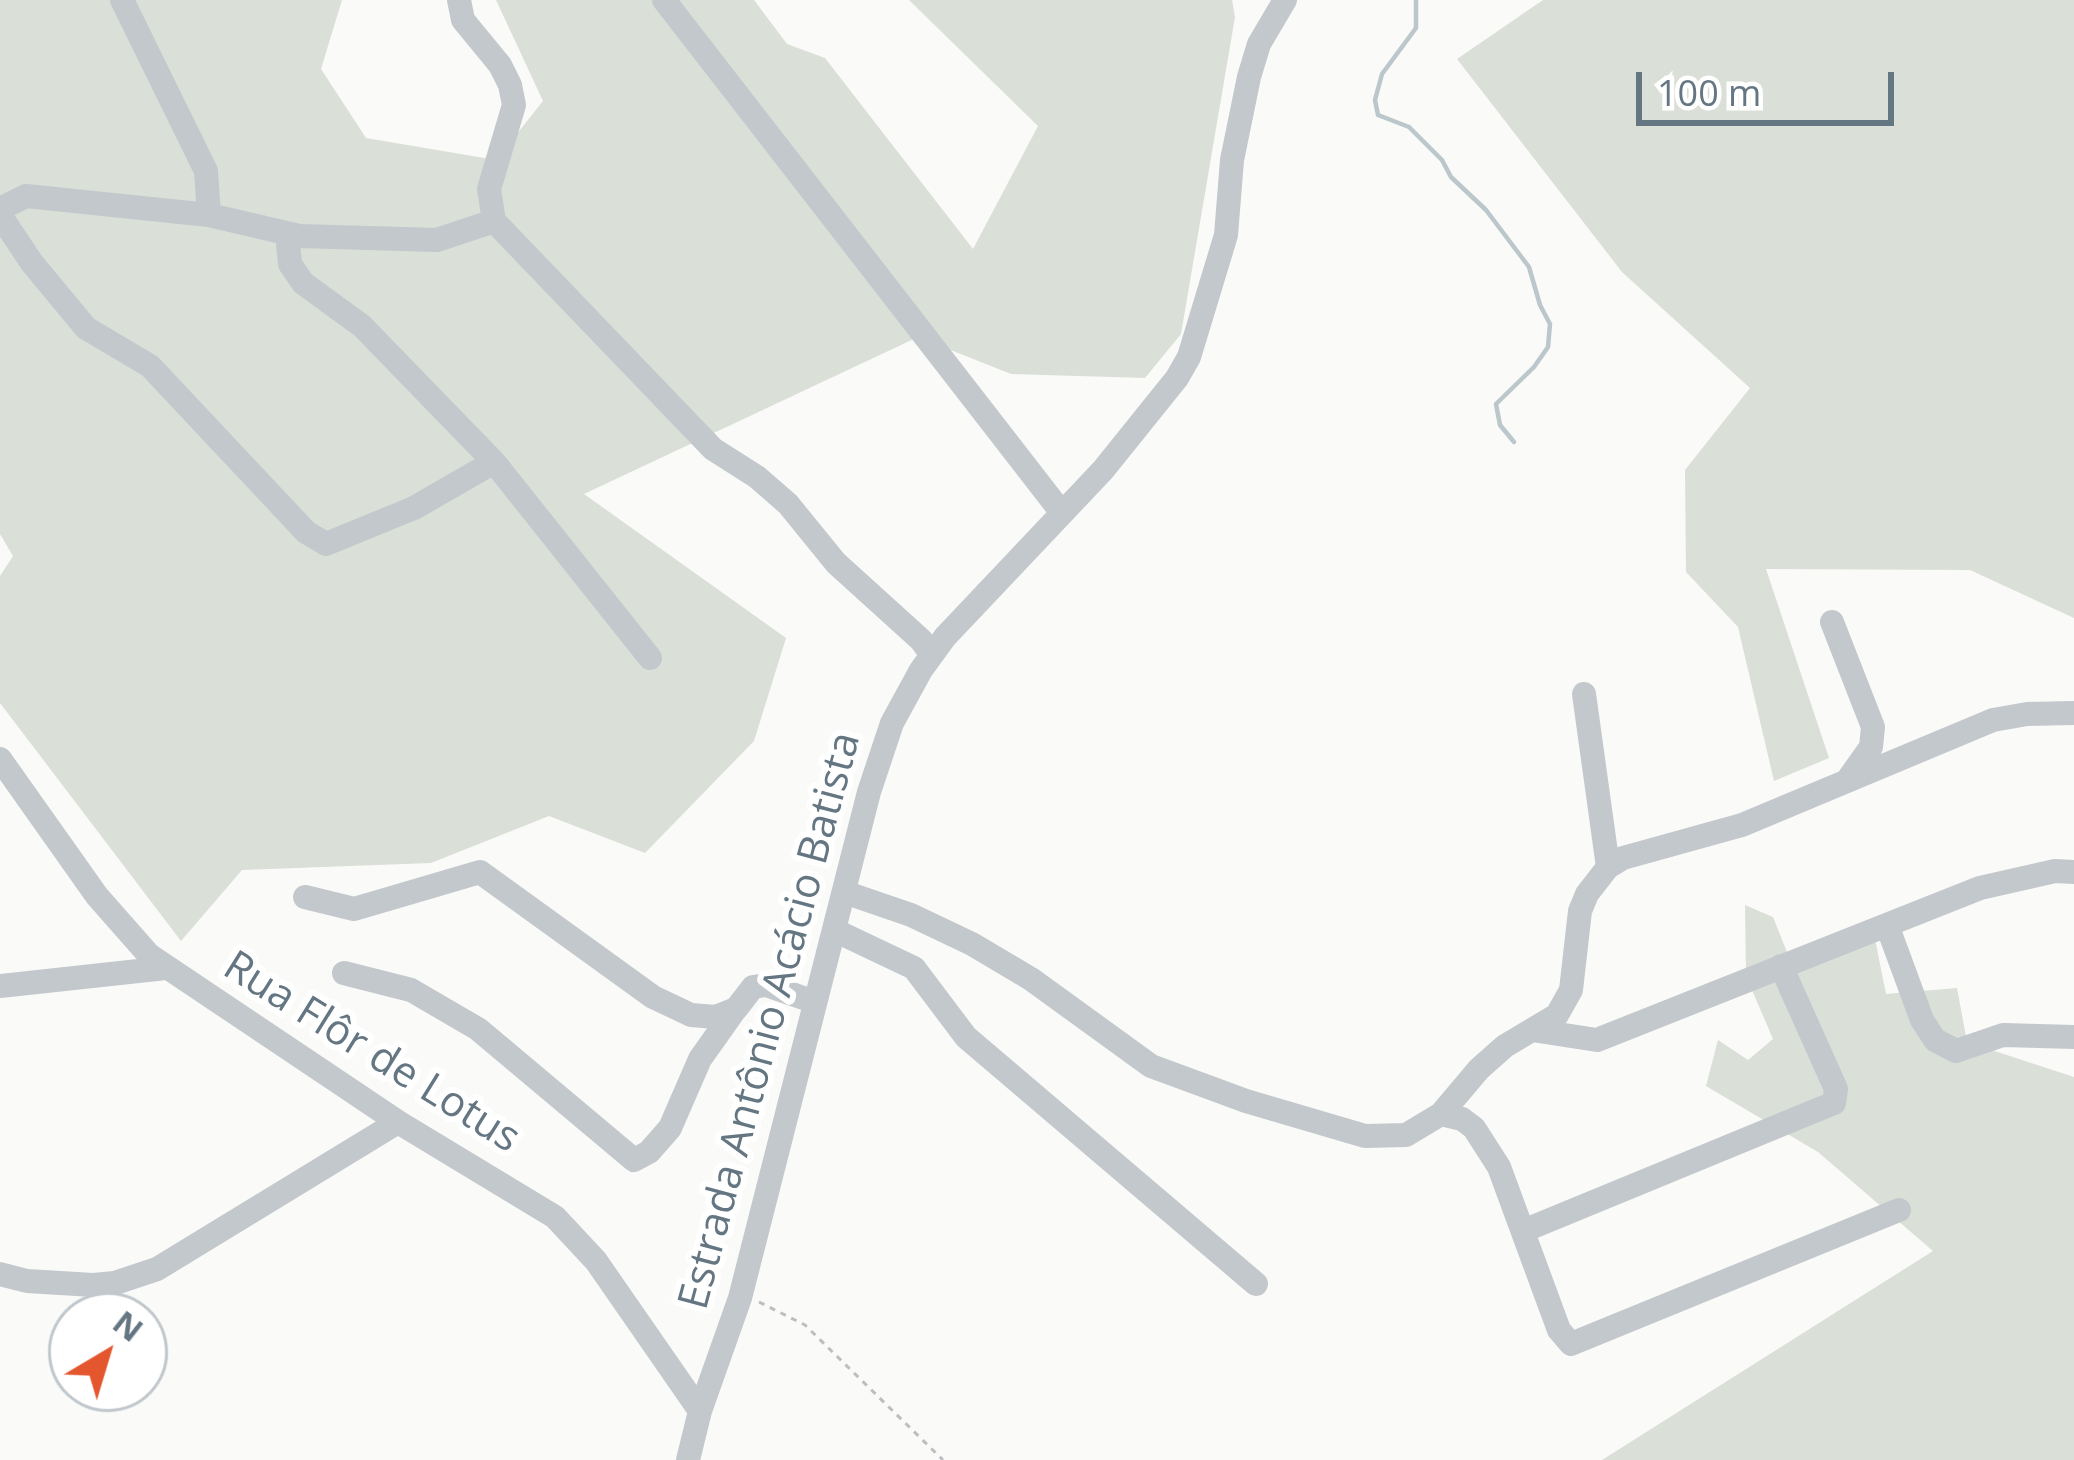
<!DOCTYPE html>
<meta charset="utf-8">
<style>
body{margin:0}
#map{position:relative;width:2074px;height:1460px;overflow:hidden;background:#fafaf8;font-family:"Open Sans",sans-serif}
canvas{display:block}
.north{position:absolute;left:48px;top:1292px;width:120px;height:120px;box-sizing:border-box;background:#fff;border:3px solid #c1c8cd;border-radius:50%;rotate:38deg;font-size:33px;font-weight:700;line-height:48px;text-align:center;color:#657683}
.north::after{content:'';display:block;margin:auto;width:42px;height:54px;background:#e4572e;clip-path:polygon(50% 0,100% 100%,50% 72%,0 100%)}
.scale{position:absolute;left:1636px;top:72px;width:258px;height:54px;box-sizing:border-box;border:6px solid #657683;border-top:0;padding-left:15px;font-size:36px;line-height:42px;white-space:nowrap;color:#657683;-webkit-text-stroke:9px #fff;paint-order:stroke}
</style>
<div id="map">
<canvas width="2074" height="1460"></canvas>
<div class="north">N</div>
<div class="scale">100 m</div>
</div>
<script>
const ctx = document.querySelector('canvas').getContext('2d');
ctx.lineJoin = 'round';
function paint(path, color) {
  ctx.fillStyle = color;
  ctx.fill(path, 'evenodd');
}
function toPath(rows) {
  const path = new Path2D();
  for (const r of rows) {
    path.moveTo(r[0], r[1]);
    for (let i = 2; i < r.length; i += 2) path.lineTo(r[i], r[i + 1]);
  }
  return path;
}
function stroke(path, color, width, dash) {
  ctx.strokeStyle = color;
  ctx.lineWidth = width;
  ctx.lineCap = dash ? 'butt' : 'round';
  ctx.setLineDash(dash || []);
  ctx.stroke(path);
}
function drawText(font, color, halo, rows, align = 'center') {
  ctx.font = font + ' "Open Sans",sans-serif';
  ctx.lineWidth = 12;
  ctx.setLineDash([]);
  ctx.textBaseline = 'middle';
  ctx.strokeStyle = halo;
  ctx.fillStyle = color;
  for (const [text, x, y, turn = 0] of rows) {
    ctx.save();
    ctx.translate(x, y);
    ctx.rotate((+turn || 0) * Math.PI / 180);
    ctx.textAlign = isNaN(turn) ? turn : align;
    if (halo) ctx.strokeText(text, 0, 0);
    ctx.fillText(text, 0, 0);
    ctx.restore();
  }
}
paint(toPath([
 [0,0,342,0,321,69,366,138,496,160,543,101,496,0,754,0,787,44,825,58,973,249,1038,126,909,0,1232,0,1235,17,1181,334,1145,378,1011,374,918,337,584,494,786,638,754,741,645,853,549,816,431,863,242,870,181,941,0,703,0,576,13,556,0,534],
 [1543,0,2074,0,2074,618,1970,570,1766,569,1829,758,1774,781,1738,627,1686,572,1685,470,1750,388,1622,272,1457,59],
 [1745,905,1773,917,1793,967,1875,939,1886,994,1957,988,1967,1042,2074,1077,2074,1460,1602,1460,1933,1251,1818,1152,1706,1086,1718,1040,1748,1060,1773,1039,1746,976]
]), '#dadfd7');
stroke(toPath([
 [1416,0,1416,28,1382,74,1375,100,1378,115,1409,127,1442,160,1451,177,1486,210,1529,267,1540,305,1550,324,1548,347,1534,367,1496,404,1500,425,1514,442]
]), '#bbc7cb', 4.5);
stroke(toPath([
 [759,1302,805,1325,943,1460]
]), '#bbbfc2', 3, [6, 6]);
stroke(toPath([
 [122,0,206,171,209,215,299,236,437,240,494,221],
 [459,0,463,20,500,65,510,85,514,105,489,189,494,221,713,449,757,477,788,504,836,563,921,640,931,654],
 [664,0,1062,513],
 [0,209,26,196,209,215],
 [0,215,32,263,86,328,150,366,306,532,326,544,414,508,494,462],
 [287,233,290,264,303,283,362,326,494,462,650,658],
 [1832,622,1873,727,1871,747,1849,778],
 [1584,694,1608,867],
 [0,759,97,896,149,955,398,1122,555,1217,596,1261,700,1411],
 [844,892,911,915,972,944,1031,979,1151,1066,1246,1101,1365,1136,1406,1135,1441,1114,1479,1069,1505,1046,1557,1015,1571,990,1580,911,1587,894,1608,867,1623,858,1742,825,1993,720,2027,714,2074,713],
 [305,897,354,909,480,872,653,997,691,1015,716,1017,736,1009,753,987,766,985,815,1002],
 [1887,925,1922,1020,1935,1040,1956,1051,2003,1035,2074,1037],
 [834,930,914,968,966,1037,1256,1284],
 [344,973,411,990,478,1029,634,1160,649,1152,670,1128,700,1059,734,1011],
 [0,986,166,968],
 [1532,1030,1597,1040,1980,888,2055,871,2074,872],
 [1441,1114,1462,1119,1474,1128,1499,1167,1559,1330,1571,1344,1899,1210],
 [1523,1231,1834,1103,1836,1089,1781,966],
 [0,1274,27,1281,93,1285,115,1283,157,1269,398,1122],
 [688,1460,700,1411,740,1298,869,792,892,723,921,670,945,637,1103,470,1177,378,1189,357,1226,235,1232,160,1249,77,1259,44,1285,0]
]), '#c3c8cc', 24);
drawText('42px', '#657683', '#fff', [
 ["Estrada Antônio Acácio Batista",771,1021,-75],
 ["Rua Flôr de Lotus",371,1053,32]
]);
</script>
